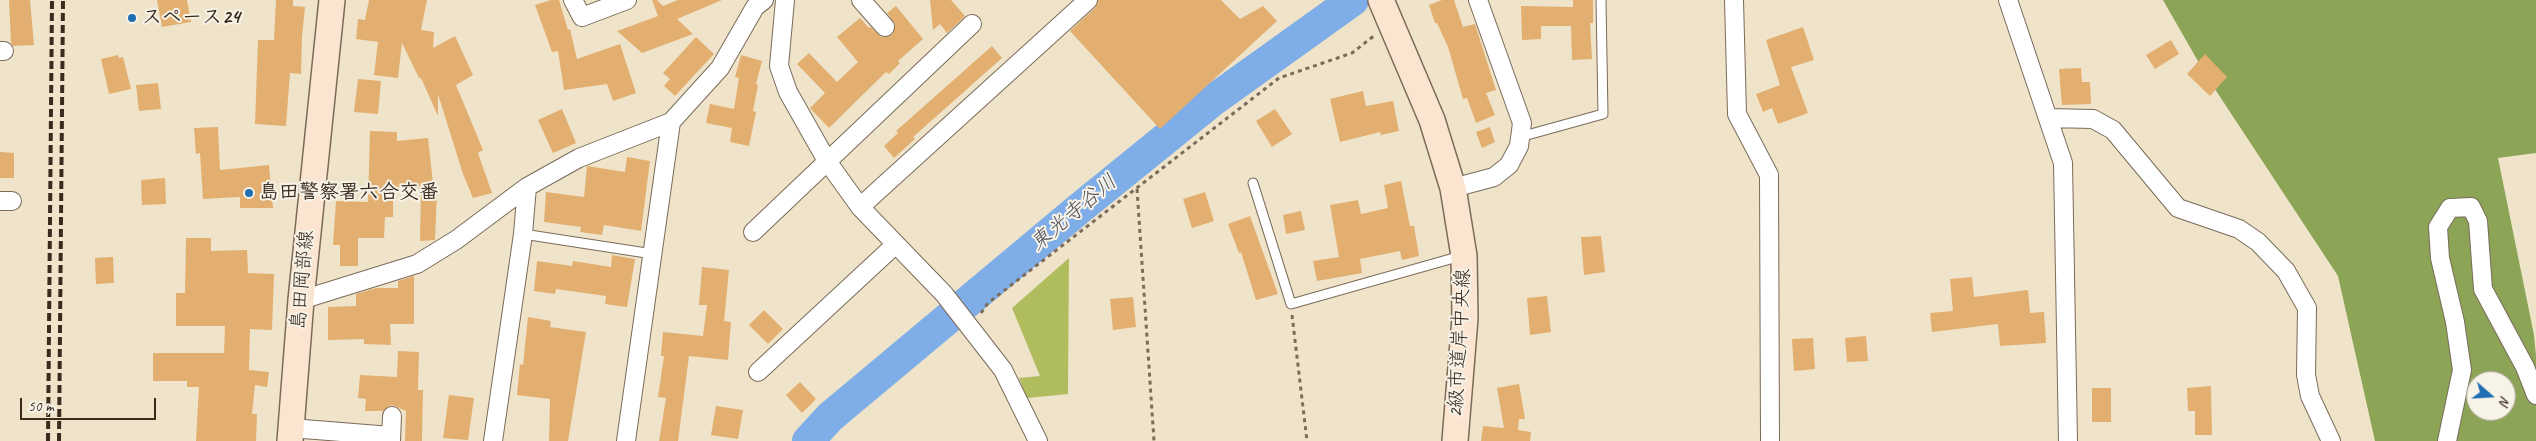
<!DOCTYPE html>
<meta charset="utf-8">
<style>
body{margin:0}
#map{position:relative;width:2536px;height:441px;overflow:hidden;background:#efe4c9;font-family:Caveat,sans-serif}
canvas{display:block}
.north{position:absolute;left:2466px;top:371px;width:50px;height:50px;box-sizing:border-box;background:#f7f3e8;border:1px solid #aca397;border-radius:50%;rotate:109deg;font-size:14px;font-weight:700;line-height:20px;text-align:center;color:#3b2a1e}
.north::after{content:'';display:block;margin:auto;width:18px;height:22px;background:#1f6fb2;clip-path:polygon(50% 0,100% 100%,50% 72%,0 100%)}
.scale{position:absolute;left:20px;top:398px;width:136px;height:22px;box-sizing:border-box;border:2px solid #3b2a1e;border-top:0;padding-left:6px;font-size:15px;line-height:18px;white-space:nowrap;color:#3b2a1e;-webkit-text-stroke:4px #f7f3e8;paint-order:stroke}
</style>
<div id="map">
<canvas width="2536" height="441"></canvas>
<div class="north">N</div>
<div class="scale">50 m</div>
</div>
<script>
const ctx = document.querySelector('canvas').getContext('2d');
ctx.lineJoin = 'round';
function paint(path, color) {
  ctx.fillStyle = color;
  ctx.fill(path, 'evenodd');
}
function toPath(rows) {
  const path = new Path2D();
  for (const r of rows) {
    path.moveTo(r[0], r[1]);
    for (let i = 2; i < r.length; i += 2) path.lineTo(r[i], r[i + 1]);
  }
  return path;
}
function stroke(path, color, width, dash) {
  ctx.strokeStyle = color;
  ctx.lineWidth = width;
  ctx.lineCap = dash ? 'butt' : 'round';
  ctx.setLineDash(dash || []);
  ctx.stroke(path);
}
function drawText(font, color, halo, rows, align = 'center') {
  ctx.font = font + ' Caveat,"Klee One",sans-serif';
  ctx.lineWidth = 4;
  ctx.setLineDash([]);
  ctx.textBaseline = 'middle';
  ctx.strokeStyle = halo;
  ctx.fillStyle = color;
  for (const [text, x, y, turn = 0] of rows) {
    ctx.save();
    ctx.translate(x, y);
    ctx.rotate((+turn || 0) * Math.PI / 180);
    ctx.textAlign = isNaN(turn) ? turn : align;
    if (halo) ctx.strokeText(text, 0, 0);
    ctx.fillText(text, 0, 0);
    ctx.restore();
  }
}
paint(toPath([
 [1069,258,1068,394,1027,398,1019,378,1040,376,1012,308]
]), '#b0bd5f');
paint(toPath([
 [2163,0,2536,0,2536,153,2498,158,2534,335,2536,356,2536,441,2375,441,2338,276,2207,77],
 [2476,381,2506,381,2506,411,2476,411]
]), '#8ca456');
stroke(toPath([
 [808,441,830,417,1080,208,1212,101,1353,0]
]), '#7eade8', 32);
paint(toPath([
 [9,0,30,0,34,45,13,46,11,43],
 [157,0,187,0,191,22,162,27],
 [276,0,293,0,293,6,305,7,302,36,301,74,290,73,286,126,255,124,258,40,274,40],
 [369,0,427,0,421,30,434,32,433,48,455,36,473,75,456,85,483,150,478,153,492,193,473,198,463,174,438,94,438,116,421,78,419,78,402,43,398,78,374,75,378,42,356,39,358,19,365,20],
 [551,0,559,0,568,30,570,29,577,59,620,44,636,93,613,101,607,84,564,90,558,51,552,52,535,5],
 [652,0,657,0,663,6,678,0,722,0,677,19,693,34,642,53,617,31,658,16],
 [930,0,951,0,965,16,947,33,940,24,933,30],
 [1098,0,1221,0,1240,19,1263,6,1277,21,1160,129,1070,31,1095,8],
 [1442,0,1454,0,1463,27,1475,24,1496,90,1486,93,1495,115,1476,123,1467,98,1463,99,1448,47,1437,23,1435,23,1429,5],
 [1573,0,1593,0,1593,23,1590,23,1592,59,1572,60,1571,26,1541,26,1541,39,1522,40,1521,6,1573,7],
 [896,6,923,39,898,61,900,63,889,74,886,72,829,128,810,108,825,93,797,64,809,53,837,82,858,62,837,37,860,18,869,28,871,27,881,37,892,35,895,24,887,13],
 [1803,27,1814,60,1791,67,1808,113,1778,124,1772,108,1763,112,1756,94,1780,85,1766,40],
 [696,37,714,54,675,96,664,86,670,79,663,73],
 [2171,40,2179,54,2155,69,2146,55],
 [992,46,1002,58,913,137,915,139,894,158,884,146,898,133,896,131],
 [2205,54,2227,77,2210,96,2187,74],
 [118,55,119,58,123,57,131,89,109,94,101,59],
 [741,55,762,61,756,84,758,85,753,111,756,112,749,146,730,142,732,128,706,123,710,104,734,109,739,78,735,77],
 [2081,68,2082,82,2090,82,2091,104,2062,105,2059,69],
 [358,79,381,81,378,114,354,112],
 [158,83,161,109,139,111,136,85],
 [1363,91,1366,106,1393,101,1399,131,1381,135,1380,132,1340,142,1330,99],
 [562,109,576,143,553,153,538,120],
 [1275,109,1292,134,1272,147,1256,121],
 [218,127,220,170,269,165,273,208,240,208,240,197,203,199,200,153,196,154,194,128],
 [1490,127,1495,142,1482,148,1476,132],
 [370,131,397,132,397,141,428,138,434,192,437,192,435,240,420,241,421,188,393,187,393,217,385,217,384,238,358,238,358,266,340,266,340,245,333,245,336,201,368,202],
 [0,152,14,153,14,178,0,178],
 [627,157,650,161,641,231,604,225,602,235,580,232,581,227,544,222,546,192,584,197,587,166,625,172],
 [165,178,166,204,142,205,141,180],
 [1401,181,1410,226,1414,226,1419,256,1402,260,1400,251,1360,259,1362,273,1317,281,1313,261,1339,257,1330,205,1358,200,1361,214,1388,208,1384,185],
 [1205,192,1214,221,1192,228,1183,199],
 [1301,211,1305,230,1286,234,1283,215],
 [1250,216,1278,294,1256,300,1241,252,1239,253,1228,224],
 [1601,236,1605,272,1584,275,1581,237],
 [186,238,211,238,211,251,247,250,248,273,274,274,272,330,250,329,249,370,269,372,267,387,255,385,252,414,257,414,256,441,196,441,199,387,187,387,187,381,153,381,153,353,224,353,225,326,176,326,176,293,185,293],
 [612,255,635,259,627,307,605,304,606,296,556,289,555,294,534,291,537,261,572,266,573,261,611,267],
 [113,257,114,283,96,284,95,258],
 [702,267,729,270,724,321,731,322,728,360,689,356,678,441,659,441,666,398,658,397,664,356,661,356,663,332,703,336,707,305,699,305],
 [414,276,414,324,390,324,391,345,364,344,364,339,328,340,328,307,356,306,356,294,376,288,398,288,398,281],
 [1972,277,1974,297,2028,290,2030,313,2044,312,2046,343,2000,346,1998,324,1932,332,1930,313,1953,311,1950,279],
 [1547,296,1551,332,1530,335,1527,298],
 [1133,297,1136,327,1113,330,1110,299],
 [764,310,783,329,768,344,749,325],
 [528,317,551,321,550,327,586,332,568,441,549,441,550,399,517,395,520,364,523,365],
 [1866,336,1868,361,1847,362,1845,338],
 [1813,338,1815,369,1794,371,1792,339],
 [398,351,419,352,418,390,423,390,422,441,405,441,406,411,392,405,383,411,365,411,366,399,358,398,360,375,397,377],
 [800,382,816,399,802,413,786,395],
 [1519,384,1525,419,1519,419,1518,430,1531,432,1530,441,1481,441,1483,426,1504,428,1497,388],
 [2211,386,2212,435,2195,435,2195,411,2188,411,2187,388],
 [2092,388,2111,388,2111,422,2092,422],
 [449,395,474,398,468,440,443,438],
 [716,406,743,410,738,439,711,435]
]), '#e2af70');
const lane = toPath([
 [1520,137,1603,114,1601,0],
 [1253,183,1291,304,1461,256],
 [523,234,653,254]
]);
const street = toPath([
 [573,0,582,17,627,0],
 [785,0,779,66,788,92,827,161,860,207,944,294,1003,370,1038,441],
 [861,0,885,27],
 [1734,0,1737,114,1769,175,1770,441],
 [2008,0,2063,163,2068,441],
 [0,51,4,51],
 [2048,118,2093,119,2113,130,2178,208,2239,229,2258,242,2286,271,2307,308,2306,375,2310,396,2331,441],
 [1453,188,1494,177,1509,165,1519,146,1522,123,1478,0],
 [0,201,12,201],
 [860,207,1088,0],
 [753,232,972,24],
 [301,300,417,264,456,240,527,187,579,158,671,122,720,68,755,7,764,0],
 [758,372,896,244],
 [291,428,391,436],
 [391,441,392,416],
 [493,441,523,234,527,187],
 [626,441,671,122],
 [2447,441,2462,370,2455,322,2440,258,2438,227,2450,208,2471,207,2478,221,2483,289,2525,367,2536,395]
]);
const secondary = toPath([
 [1381,0,1432,120,1453,188,1464,256,1465,318,1455,441],
 [290,441,301,300,332,0]
]);
stroke(lane, '#7a6b5a', 11);
stroke(street, '#7a6b5a', 20);
stroke(secondary, '#7a6b5a', 28);
stroke(toPath([
 [1137,189,1154,441],
 [981,313,988,303,1279,78,1352,53,1375,35],
 [1292,315,1307,441]
]), '#7a6b5a', 3, [4, 4]);
stroke(lane, '#fff', 9);
stroke(street, '#fff', 18);
stroke(secondary, '#fce5d0', 25);
stroke(toPath([
 [48,441,52,0],
 [59,441,63,0]
]), '#3b2a1e', 4, [8, 4]);
for (const [x, y, r, color] of [
 [132,18,5,"#1f6fb2"],
 [249,193,5,"#1f6fb2"]
]) {
  const dot = new Path2D();
  dot.arc(x, y, r, 0, 2 * Math.PI);
  ctx.fillStyle = color;
  ctx.fill(dot);
  stroke(dot, '#f7f3e8', 2);
}
drawText('bold 20px', '#3b2a1e', '#f7f3e8', [
 ["スペース24",142,18],
 ["島田警察署六合交番",259,193]
], 'left');
drawText('20px', '#3b2a1e', '#f7f3e8', [
 ["島田岡部線",303,280,-85],
 ["2級市道岸中央線",1460,343,-87]
]);
drawText('italic 21px', '#4f515b', '#f7f3e8', [
 ["東光寺谷川",1074,213,-40]
]);
</script>
